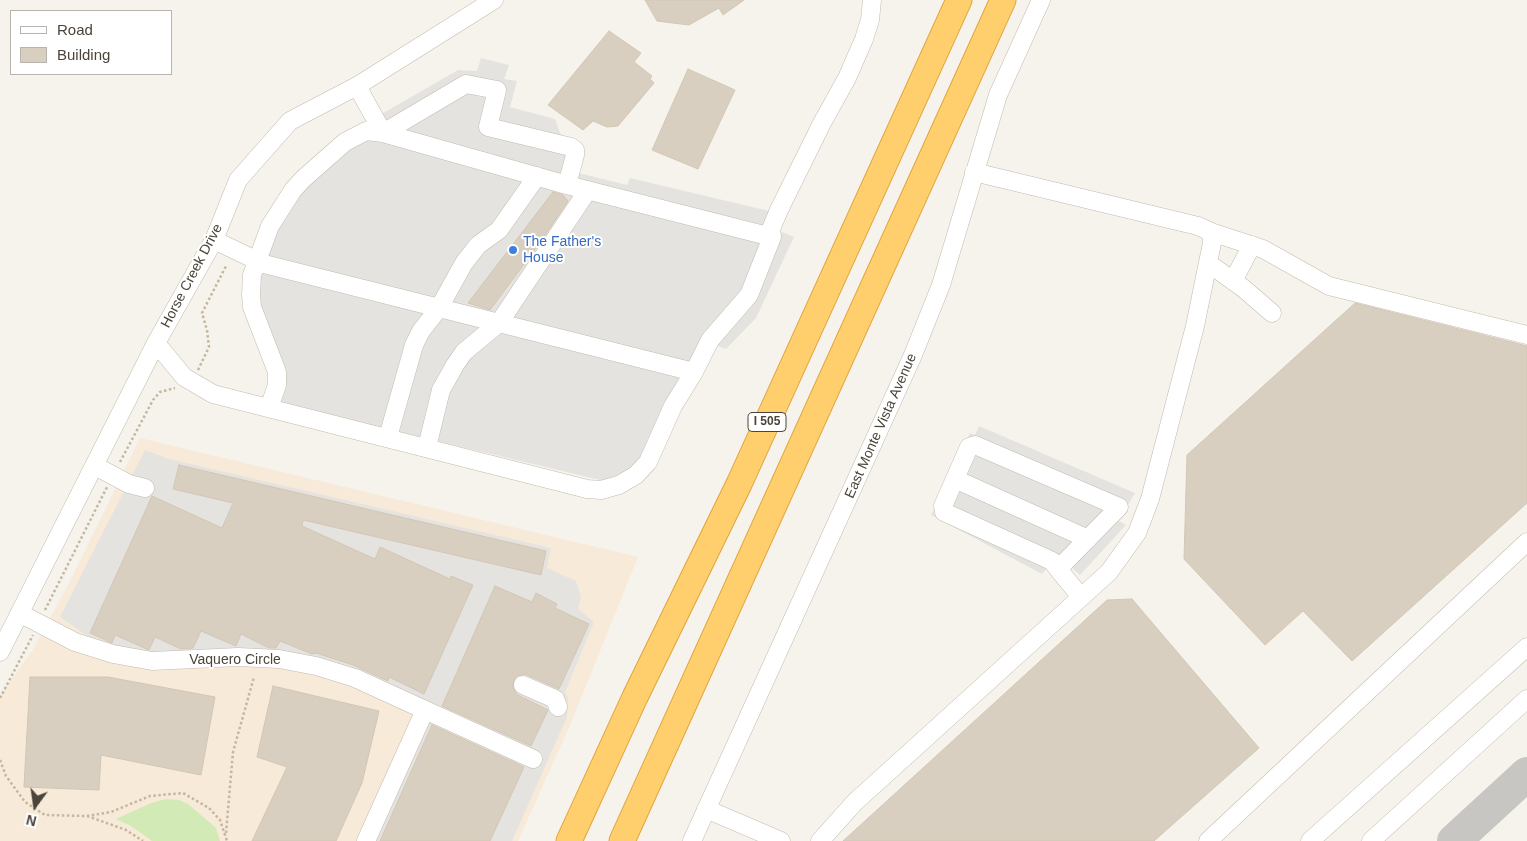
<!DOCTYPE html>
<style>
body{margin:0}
#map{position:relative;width:1527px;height:841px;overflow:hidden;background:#f6f3ec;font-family:Arial,sans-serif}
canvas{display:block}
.legend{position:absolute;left:10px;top:10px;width:162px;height:65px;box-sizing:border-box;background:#fff;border:1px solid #b7b4b0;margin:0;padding:6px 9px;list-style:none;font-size:15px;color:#4b4439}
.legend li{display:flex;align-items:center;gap:10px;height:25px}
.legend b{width:25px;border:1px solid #b7b4b0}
.north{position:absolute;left:10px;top:781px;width:50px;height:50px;-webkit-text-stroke:4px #fff;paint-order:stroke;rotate:194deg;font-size:14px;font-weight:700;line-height:20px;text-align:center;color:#4b4439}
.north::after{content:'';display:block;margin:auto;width:18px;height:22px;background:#4b4439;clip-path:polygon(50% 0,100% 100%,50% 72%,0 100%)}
</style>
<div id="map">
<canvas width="1527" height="841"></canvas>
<ul class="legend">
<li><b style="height:6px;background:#fff"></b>Road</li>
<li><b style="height:14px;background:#d8cfc1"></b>Building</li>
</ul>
<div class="north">N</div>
</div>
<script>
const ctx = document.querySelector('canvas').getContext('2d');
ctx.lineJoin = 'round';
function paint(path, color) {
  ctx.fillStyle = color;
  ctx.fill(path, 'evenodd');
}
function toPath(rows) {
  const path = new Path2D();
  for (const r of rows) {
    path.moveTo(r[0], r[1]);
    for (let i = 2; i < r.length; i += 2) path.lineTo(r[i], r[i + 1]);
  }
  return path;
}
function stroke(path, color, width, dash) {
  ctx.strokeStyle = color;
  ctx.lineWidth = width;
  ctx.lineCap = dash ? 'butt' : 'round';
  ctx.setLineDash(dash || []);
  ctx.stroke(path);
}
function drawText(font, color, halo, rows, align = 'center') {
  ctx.font = font + ' Arial,sans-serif';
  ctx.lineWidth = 4;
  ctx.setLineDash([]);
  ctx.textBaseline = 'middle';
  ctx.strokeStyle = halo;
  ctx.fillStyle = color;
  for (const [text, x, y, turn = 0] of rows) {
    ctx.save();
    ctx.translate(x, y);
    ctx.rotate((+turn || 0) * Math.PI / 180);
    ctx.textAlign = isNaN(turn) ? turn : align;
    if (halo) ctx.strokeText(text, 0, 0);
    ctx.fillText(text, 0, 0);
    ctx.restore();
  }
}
paint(toPath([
 [140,438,638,557,571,723,518,841,0,841,0,695,32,651,69,583]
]), '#f7ead8');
paint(toPath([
 [166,799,179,800,188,804,216,828,220,841,152,841,131,826,116,819,151,803]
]), '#d2eab5');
paint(toPath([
 [481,58,509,65,504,79,517,81,510,107,555,119,575,172,627,185,630,178,769,211,765,225,794,237,756,318,726,349,703,340,644,463,604,481,262,399,271,377,245,277,246,266,258,238,359,127,458,70,477,71],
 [979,426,1135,493,1119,521,1126,525,1080,575,1058,555,1042,574,931,515,970,433,975,435],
 [145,450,169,459,551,548,547,568,576,581,581,597,578,609,594,622,565,692,568,698,567,717,512,841,375,841,435,707,367,679,109,647,89,637,60,617]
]), '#e5e3e0');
stroke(toPath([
 [1454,841,1527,774]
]), '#c8c6c3', 34);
const building = toPath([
 [645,0,744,0,723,15,719,8,689,25,657,21,645,0],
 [609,31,641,53,634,62,652,76,650,79,654,83,618,126,607,127,593,121,583,130,548,105,609,31],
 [688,69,735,90,698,169,652,150,688,69],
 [553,192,563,195,568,201,539,244,490,310,468,303,553,192],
 [1355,303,1527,346,1527,503,1352,661,1303,611,1265,645,1184,559,1187,455,1355,303],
 [179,465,546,551,541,575,303,520,302,526,375,559,380,547,450,579,451,576,473,585,424,694,389,677,388,681,353,665,316,653,312,654,280,641,276,648,269,648,241,634,236,646,201,631,193,648,181,649,155,637,149,650,115,635,112,643,90,633,152,496,222,528,233,503,173,489,179,465],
 [495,586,532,602,536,593,557,604,555,608,589,624,559,689,525,674,517,676,514,680,513,687,516,694,548,710,531,746,442,706,495,586],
 [1132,599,1259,748,1154,841,843,841,1107,600,1132,599],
 [30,677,108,677,215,697,201,775,101,755,99,790,24,787,30,677],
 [273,686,379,711,362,783,336,841,252,841,287,767,257,757,273,686],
 [432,725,524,767,490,841,380,841,432,725]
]);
paint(building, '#d8cfc1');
stroke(building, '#d3c7b4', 1);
const minor = toPath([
 [1211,232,1263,249,1329,286,1527,335],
 [772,237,771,229,779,210,822,123,847,78,864,39,870,20,872,0],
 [214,240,264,264,694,372,710,340,749,295,772,237,567,185,575,155,575,150,571,147,488,127,497,90,466,84,383,133,357,86],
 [1208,263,1243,288,1272,313],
 [1233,281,1252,245],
 [156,343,184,377,213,394,587,489,601,490,619,485,636,475,648,462,673,406,694,372],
 [269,408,277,385,277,372,252,307,251,295,252,275,270,226,293,190,303,179,345,142,366,131,383,133,567,185],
 [388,437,414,345,421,331,439,308,464,263,478,245,499,230,537,176],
 [427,447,441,390,455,365,464,352,499,323,588,190],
 [95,466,129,484,145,488],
 [955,479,1088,539],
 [1058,569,1119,507,975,445,969,447,943,506,944,512,1052,561,1058,569,1081,597],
 [21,614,75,642,113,654,152,661,238,657,279,659,316,666,355,678,425,710,366,841],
 [0,652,156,343,214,240,238,180,290,121,357,86,494,0],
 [523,685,555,699,558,707],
 [425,710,533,759],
 [706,809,781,841],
 [692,841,913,355,941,285,998,95,1041,0],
 [820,841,855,802,1109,572,1137,533,1150,499,1195,326,1212,243,1211,232,1198,226,974,172],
 [1208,841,1527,542],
 [1310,841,1527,647],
 [1371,841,1527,699]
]);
const highway = toPath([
 [569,841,635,697,739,484,959,0],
 [622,841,1003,0]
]);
stroke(minor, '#c2bbae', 19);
stroke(highway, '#e0a43c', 27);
stroke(toPath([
 [198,370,209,347,207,330,202,313,226,266],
 [120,462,153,400,160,392,175,388],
 [45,610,107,487],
 [0,698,33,635],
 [0,760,6,776,25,802,45,815,87,816,111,812,150,796,183,793,209,808,220,820,227,841],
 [87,816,126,830,143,841],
 [226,833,233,752,254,677]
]), '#c4b79f', 2.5, [2.5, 2.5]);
stroke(minor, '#fff', 18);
stroke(highway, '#ffcf6e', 25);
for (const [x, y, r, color] of [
 [513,250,5,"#3f7fe0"]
]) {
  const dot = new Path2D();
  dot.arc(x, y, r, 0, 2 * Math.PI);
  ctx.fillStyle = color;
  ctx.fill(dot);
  stroke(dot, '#fff', 2);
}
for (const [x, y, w] of [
 [767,422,38]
]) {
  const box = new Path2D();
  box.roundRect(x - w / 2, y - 9.5, w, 19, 4);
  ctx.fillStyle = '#fff';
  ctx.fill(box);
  stroke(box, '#4b4439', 1);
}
drawText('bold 12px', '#4b4439', null, [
 ["I 505",767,422]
]);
drawText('14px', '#366cbe', '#fff', [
 ["The Father's",523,242],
 ["House",523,258]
], 'left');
drawText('14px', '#4b4439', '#fff', [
 ["Horse Creek Drive",192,276,-62],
 ["East Monte Vista Avenue",881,426,-66],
 ["Vaquero Circle",235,660]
]);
</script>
